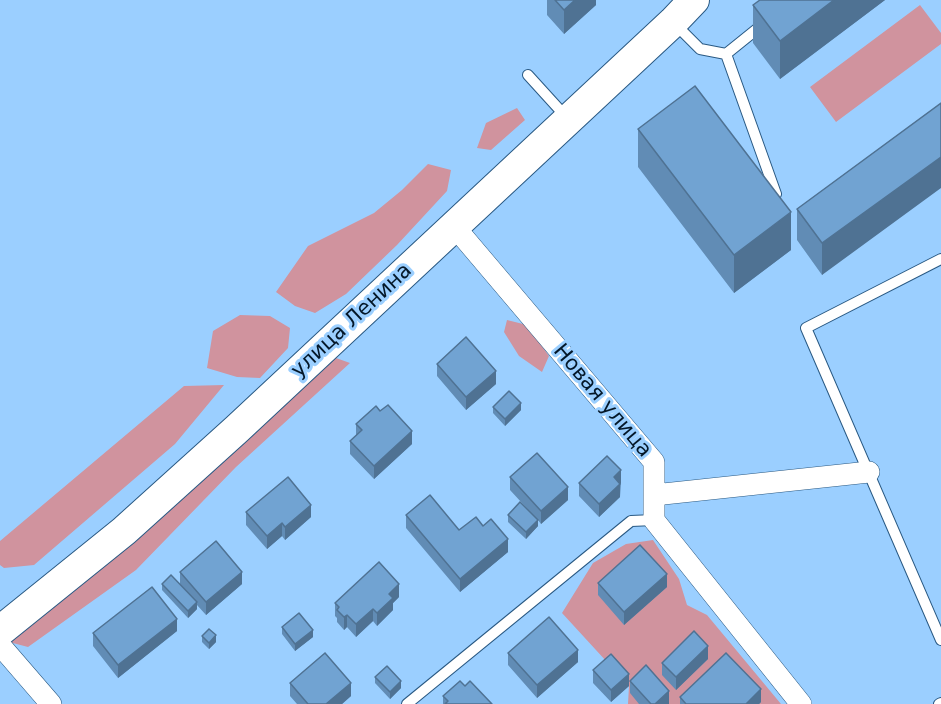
<!DOCTYPE html>
<meta charset="utf-8">
<style>
body{margin:0}
canvas{display:block;background:#9bcfff}
</style>
<canvas width="941" height="704"></canvas>
<script>
const ctx = document.querySelector('canvas').getContext('2d');
ctx.lineJoin = 'round';
function paint(path, color) {
  ctx.fillStyle = color;
  ctx.fill(path, 'evenodd');
}
function toPath(rows) {
  const path = new Path2D();
  for (const r of rows) {
    path.moveTo(r[0], r[1]);
    for (let i = 2; i < r.length; i += 2) path.lineTo(r[i], r[i + 1]);
  }
  return path;
}
function stroke(path, color, width, dash) {
  ctx.strokeStyle = color;
  ctx.lineWidth = width;
  ctx.lineCap = dash ? 'butt' : 'round';
  ctx.setLineDash(dash || []);
  ctx.stroke(path);
}
function drawText(font, color, halo, rows, align = 'center') {
  ctx.font = font + ' "DejaVu Sans",sans-serif';
  ctx.lineWidth = 6;
  ctx.setLineDash([]);
  ctx.textBaseline = 'middle';
  ctx.strokeStyle = halo;
  ctx.fillStyle = color;
  for (const [text, x, y, turn = 0] of rows) {
    ctx.save();
    ctx.translate(x, y);
    ctx.rotate((+turn || 0) * Math.PI / 180);
    ctx.textAlign = isNaN(turn) ? turn : align;
    if (halo) ctx.strokeText(text, 0, 0);
    ctx.fillText(text, 0, 0);
    ctx.restore();
  }
}
paint(toPath([
 [920,5,941,33,941,44,836,122,810,87],
 [517,108,525,120,491,150,477,148,486,123],
 [428,164,451,170,447,191,397,245,346,294,315,313,295,306,276,292,308,246,374,213,402,190],
 [240,315,270,316,290,328,288,348,260,378,237,377,207,368,213,331],
 [507,320,527,325,549,356,542,372,519,356,504,332],
 [322,353,350,363,236,467,136,570,28,647,9,642],
 [224,385,175,444,34,565,4,568,0,565,0,541,184,386],
 [653,540,679,579,687,605,707,615,781,704,628,704,629,686,562,613,593,563,626,544]
]), '#d0939e');
const lane = toPath([
 [674,23,700,49,726,54],
 [762,25,726,54,776,194],
 [528,75,568,119],
 [941,259,806,328,941,640],
 [407,704,631,521,654,520],
 [939,704,941,703]
]);
const street = toPath([
 [454,226,654,462,654,520,801,704],
 [654,495,869,472],
 [0,645,51,704]
]);
const secondary = toPath([
 [0,631,124,531,237,429,673,22,694,0]
]);
stroke(lane, '#295983', 12);
stroke(street, '#295983', 22);
stroke(secondary, '#295983', 32);
stroke(lane, '#fff', 10);
stroke(street, '#fff', 21);
stroke(secondary, '#fff', 30);
paint(toPath([
 [547,0,596,0,596,5,564,34,547,15],
 [885,0,780,79,753,43,753,5],
 [941,103,822,275,797,240,797,209],
 [638,129,791,250,734,293,638,167],
 [437,364,496,384,466,410,437,376],
 [493,407,521,410,505,426,493,413],
 [380,411,412,444,374,479,350,454,350,441,356,436,356,424],
 [510,477,568,500,541,524,538,520,538,526,526,539,508,522,508,515,533,515,510,490],
 [579,483,621,483,620,497,599,517,579,496],
 [246,512,311,517,285,540,282,536,267,549,246,525],
 [406,515,459,530,483,526,508,552,460,592,406,528],
 [180,572,242,584,206,615,197,605,197,609,188,618,162,590,162,584,180,584],
 [598,583,667,587,624,625,598,595],
 [399,597,393,603,393,610,377,626,373,621,356,637,347,627,344,630,337,622,337,618,335,616,335,603],
 [282,627,313,637,295,651,282,634],
 [177,631,118,678,93,646,93,633],
 [202,636,216,642,209,649,202,642],
 [508,653,578,662,537,698,508,665],
 [708,659,676,690,662,675,662,663],
 [593,670,629,686,611,702,593,683],
 [375,677,401,688,390,699,375,683],
 [630,681,669,704,639,704,630,693],
 [290,683,351,696,342,704,297,704,290,696],
 [465,686,492,704,443,704,443,696],
 [680,697,761,702,759,704,680,704]
]), '#618cb5');
paint(toPath([
 [575,0,596,0,596,5,564,34,564,10],
 [834,0,885,0,780,79,780,41],
 [941,157,941,188,822,275,822,243],
 [791,212,791,250,734,293,734,255],
 [496,371,496,384,466,410,466,397],
 [521,403,521,410,505,426,505,419],
 [412,431,412,444,374,479,374,466],
 [621,470,621,483,614,490,614,477],
 [620,484,620,497,599,517,599,504],
 [568,487,568,500,541,524,541,511],
 [311,505,311,517,285,540,285,527],
 [538,520,538,526,526,539,526,532],
 [282,523,282,536,267,549,267,536],
 [508,539,508,552,460,592,460,579],
 [242,572,242,584,206,615,206,602],
 [667,574,667,587,624,625,624,612],
 [399,584,399,597,393,603,393,610,377,626,377,613,389,594],
 [197,602,197,609,188,618,188,611],
 [373,609,373,621,356,637,356,624],
 [347,615,347,627,344,630,344,617],
 [177,619,177,631,118,678,118,665],
 [313,630,313,637,295,651,295,644],
 [216,635,216,642,209,649,209,643],
 [708,646,708,659,676,690,676,677],
 [578,650,578,662,537,698,537,685],
 [629,674,629,686,611,702,611,690],
 [401,681,401,688,390,699,390,692],
 [351,683,351,696,342,704,326,704],
 [761,689,761,702,759,704,746,704],
 [669,691,669,704,655,704]
]), '#4f7293');
const building = toPath([
 [555,0,575,0,564,10,555,0],
 [760,0,834,0,780,41,753,5,760,0],
 [695,86,791,212,734,255,638,129,695,86],
 [941,103,941,157,822,243,797,209,941,103],
 [466,337,496,371,466,397,437,364,466,337],
 [509,391,521,403,505,419,493,407,509,391],
 [388,405,412,431,374,466,350,441,362,430,356,424,376,406,380,411,388,405],
 [537,453,568,487,541,511,510,477,537,453],
 [607,456,621,470,614,477,620,484,599,504,579,483,607,456],
 [288,477,311,505,285,527,282,523,267,536,246,512,288,477],
 [430,495,459,530,476,517,483,526,491,519,508,539,460,579,406,515,430,495],
 [520,502,538,520,526,532,508,515,520,502],
 [216,541,242,572,206,602,180,572,216,541],
 [640,545,667,574,624,612,598,583,640,545],
 [379,562,399,584,389,594,393,598,377,613,373,609,356,624,347,615,344,617,337,610,339,607,335,603,379,562],
 [171,575,197,602,188,611,162,584,171,575],
 [152,587,177,619,118,665,93,633,152,587],
 [299,613,313,630,295,644,282,627,299,613],
 [549,617,578,650,537,685,508,653,549,617],
 [209,629,216,635,209,643,202,636,209,629],
 [694,631,708,646,676,677,662,663,694,631],
 [325,653,351,683,326,704,308,704,290,683,325,653],
 [726,653,761,689,746,704,686,704,680,697,726,653],
 [611,654,629,674,611,690,593,670,611,654],
 [646,665,669,691,655,704,651,704,630,681,646,665],
 [387,666,401,681,390,692,375,677,387,666],
 [460,681,465,686,470,681,492,704,445,704,448,701,443,696,460,681]
]);
paint(building, '#71a3d2');
stroke(building, '#4f7293', 1.5);
drawText('21px', '#041728', '#9bcfff', [
 ["улица Ленина",352,321,-43],
 ["Новая улица",602,401,50]
]);
</script>
